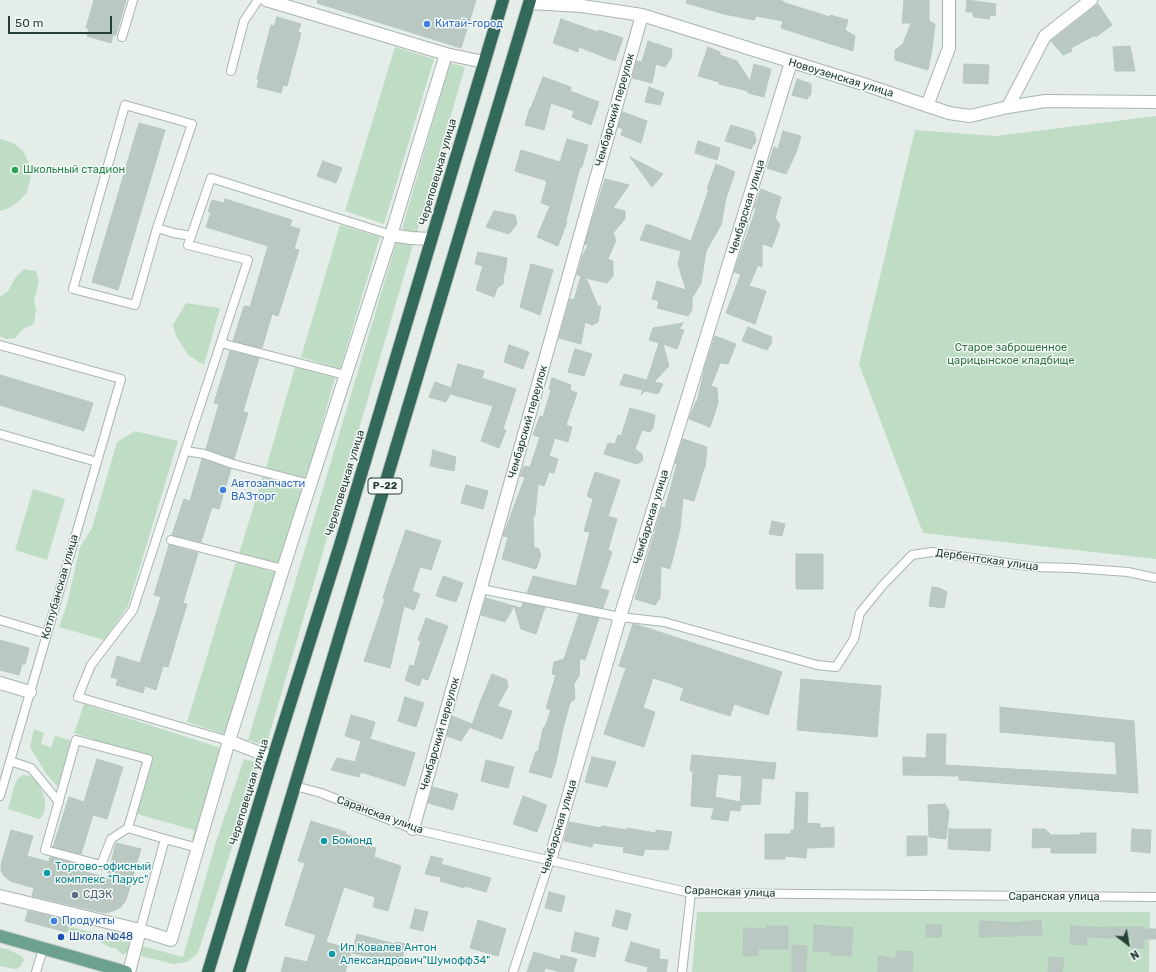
<!DOCTYPE html>
<meta charset="utf-8">
<style>
body{margin:0}
#map{position:relative;width:1156px;height:972px;overflow:hidden;background:#e5ede9;font-family:Rubik,sans-serif}
canvas{display:block}
.north{position:absolute;left:1108px;top:924px;width:40px;height:40px;-webkit-text-stroke:3px #f5faf7;paint-order:stroke;rotate:149deg;font-size:11px;font-weight:700;line-height:16px;text-align:center;color:#253e36}
.north::after{content:'';display:block;margin:auto;width:14px;height:18px;background:#253e36;clip-path:polygon(50% 0,100% 100%,50% 72%,0 100%)}
.scale{position:absolute;left:8px;top:16px;width:104px;height:18px;box-sizing:border-box;border:2px solid #253e36;border-top:0;padding-left:5px;font-size:12px;line-height:14px;white-space:nowrap;color:#253e36;-webkit-text-stroke:3px #f5faf7;paint-order:stroke}
</style>
<div id="map">
<canvas width="1156" height="972"></canvas>
<div class="north">N</div>
<div class="scale">50 m</div>
</div>
<script>
const ctx = document.querySelector('canvas').getContext('2d');
ctx.lineJoin = 'round';
function paint(path, color) {
  ctx.fillStyle = color;
  ctx.fill(path, 'evenodd');
}
function toPath(rows) {
  const path = new Path2D();
  for (const r of rows) {
    path.moveTo(r[0], r[1]);
    for (let i = 2; i < r.length; i += 2) path.lineTo(r[i], r[i + 1]);
  }
  return path;
}
function stroke(path, color, width, dash) {
  ctx.strokeStyle = color;
  ctx.lineWidth = width;
  ctx.lineCap = dash ? 'butt' : 'round';
  ctx.setLineDash(dash || []);
  ctx.stroke(path);
}
function drawText(font, color, halo, rows, align = 'center') {
  ctx.font = font + ' Rubik,sans-serif';
  ctx.lineWidth = 3;
  ctx.setLineDash([]);
  ctx.textBaseline = 'middle';
  ctx.strokeStyle = halo;
  ctx.fillStyle = color;
  for (const [text, x, y, turn = 0] of rows) {
    ctx.save();
    ctx.translate(x, y);
    ctx.rotate((+turn || 0) * Math.PI / 180);
    ctx.textAlign = isNaN(turn) ? turn : align;
    if (halo) ctx.strokeText(text, 0, 0);
    ctx.fillText(text, 0, 0);
    ctx.restore();
  }
}
paint(toPath([
 [395,47,434,59,384,224,345,211],
 [450,63,465,67,417,233,402,229],
 [1156,116,1156,559,923,533,859,364,915,130,996,136],
 [0,139,13,143,23,151,29,163,31,177,27,192,18,202,7,209,0,211],
 [340,225,380,237,340,369,301,357],
 [397,240,413,245,266,746,248,740],
 [24,269,36,271,39,281,34,301,36,309,34,324,22,330,15,338,6,339,0,336,0,297,8,291,15,278],
 [186,303,220,308,204,365,188,355,176,336,173,325],
 [295,367,335,378,306,480,266,468],
 [135,431,178,441,128,606,104,640,59,627,67,604,80,547,92,528,117,442],
 [263,475,303,487,279,566,239,554],
 [33,489,65,499,47,560,15,550],
 [236,561,276,573,227,735,187,722],
 [84,704,224,749,198,841,192,839,194,830,137,814,153,759,74,733],
 [34,729,44,733,41,744,51,747,55,736,73,741,60,786,56,785,46,774,30,747],
 [244,759,259,763,198,953,187,962,173,964,141,956,142,946,183,957,215,845],
 [23,775,30,776,37,782,43,793,45,799,45,808,43,815,39,819,8,809,15,784,18,778],
 [697,912,1150,912,1149,972,692,972],
 [68,926,132,943,130,950,123,955,117,949,109,947,99,941,91,939,76,938,66,932],
 [0,948,7,949,22,956,24,960,21,966,16,969,0,966]
]), '#bfddc5');
const building = toPath([
 [94,0,126,0,116,35,113,35,111,43,87,36,89,29,86,28,94,0],
 [318,0,476,0,461,48,317,3,318,0],
 [687,0,776,0,783,1,785,3,830,17,830,15,848,20,845,30,855,36,853,51,781,28,783,21,756,16,754,20,724,14,686,3,687,0],
 [904,0,929,0,929,21,935,24,932,49,928,70,895,60,895,50,903,44,911,23,902,23,904,0],
 [967,0,996,4,995,16,990,15,989,19,974,17,972,12,966,12,967,0],
 [1098,4,1112,25,1096,37,1095,35,1071,48,1072,51,1063,55,1051,41,1098,4],
 [277,17,301,24,298,32,301,33,287,86,283,85,281,93,257,87,259,79,257,79,271,25,274,26,277,17],
 [561,19,598,32,599,30,623,38,615,61,579,47,578,52,553,43,561,19],
 [648,41,672,49,671,58,665,67,656,64,652,83,632,78,637,61,642,62,648,41],
 [1130,46,1135,71,1115,71,1113,47,1130,46],
 [708,47,720,52,720,55,737,61,750,81,754,64,771,69,764,97,748,93,748,91,719,84,719,82,698,76,708,47],
 [964,64,989,65,988,84,963,83,964,64],
 [543,77,571,87,570,91,599,102,591,125,572,117,574,111,551,103,544,130,525,125,530,108,531,108,543,77],
 [797,79,811,84,811,94,807,99,792,95,797,79],
 [649,87,664,93,660,105,645,102,649,87],
 [623,112,647,121,641,143,621,135,623,129,618,127,623,112],
 [139,123,165,130,118,290,92,282,139,123],
 [731,125,754,132,756,141,751,149,725,141,731,125],
 [783,131,801,136,796,153,786,174,767,168,774,147,778,149,783,131],
 [567,139,588,145,582,167,580,167,566,221,567,222,558,246,537,237,550,206,541,203,547,181,515,171,521,150,560,162,567,139],
 [698,141,720,148,717,160,695,153,698,141],
 [630,157,663,174,652,187,630,157],
 [323,161,342,168,336,183,317,176,323,161],
 [716,164,735,172,726,198,721,225,706,251,701,283,692,298,692,310,688,316,657,308,659,301,652,299,657,281,686,290,678,264,681,251,640,240,646,225,650,225,691,241,709,189,707,189,716,164],
 [605,179,629,185,613,208,625,211,625,219,613,233,616,240,608,259,613,261,613,276,607,283,586,278,598,306,601,306,598,322,592,325,585,322,581,344,559,338,570,299,574,300,581,276,577,275,582,257,588,245,585,244,605,179],
 [761,189,781,197,775,218,780,225,772,247,762,244,762,267,758,265,749,286,766,291,755,324,726,313,741,274,734,272,756,209,754,208,761,189],
 [225,199,292,220,290,226,300,229,294,249,299,250,278,316,272,314,262,348,233,341,244,306,250,307,268,246,206,227,211,212,208,212,212,200,224,203,225,199],
 [494,211,515,215,517,224,509,234,486,227,494,211],
 [478,252,507,258,505,273,504,272,503,284,497,288,494,297,476,290,483,266,475,264,478,252],
 [531,264,553,270,540,315,520,307,531,264],
 [683,323,679,329,684,330,677,349,663,344,669,366,654,382,663,384,658,394,645,391,641,395,643,390,620,385,624,374,647,380,659,343,649,340,653,328,683,323],
 [748,327,772,337,771,344,767,350,742,341,748,327],
 [715,336,736,344,728,364,720,363,711,386,717,388,718,403,710,427,689,419,696,401,697,402,705,367,715,336],
 [509,345,529,352,523,369,504,362,509,345],
 [575,349,592,354,584,376,568,372,575,349],
 [230,351,259,358,243,411,248,413,234,459,206,449,219,404,214,403,230,351],
 [458,364,484,371,482,378,516,389,503,429,506,430,499,448,481,441,493,406,450,394,446,402,429,397,435,382,451,388,458,364],
 [0,375,93,403,84,431,0,405,0,375],
 [552,378,571,385,570,390,577,393,566,425,572,427,568,442,555,438,549,456,558,459,554,473,549,472,544,486,538,484,535,515,533,517,534,548,538,548,541,555,536,569,502,559,508,537,503,536,525,477,520,476,524,466,530,467,540,437,533,435,540,416,543,417,551,390,549,389,552,378],
 [630,408,655,415,653,428,650,432,642,430,635,449,642,454,643,460,637,464,604,454,608,443,615,444,618,435,621,436,630,408],
 [683,439,707,447,705,468,704,468,694,501,683,498,680,529,670,569,661,566,660,598,655,605,635,599,662,507,665,508,677,464,675,463,683,439],
 [433,450,456,457,454,471,430,466,433,450],
 [202,459,231,469,219,509,212,507,201,542,172,535,184,499,190,501,202,459],
 [595,472,620,480,608,516,617,519,608,550,612,552,600,588,609,591,603,608,527,593,533,576,576,586,590,532,584,531,593,499,587,496,595,472],
 [466,485,488,491,483,509,461,503,466,485],
 [772,521,785,524,782,536,769,534,772,521],
 [406,530,441,541,431,570,420,567,412,591,420,594,414,610,404,606,390,668,364,661,385,599,383,598,388,582,406,530],
 [169,545,198,553,183,603,187,604,168,667,163,666,156,690,145,686,143,693,116,685,118,679,111,677,117,656,140,663,161,597,154,595,169,545],
 [796,554,823,554,823,589,796,589,796,554],
 [443,576,463,583,456,602,436,596,443,576],
 [932,587,939,588,947,592,944,608,929,606,932,587],
 [486,598,514,606,505,622,481,615,486,598],
 [523,603,545,607,536,634,521,629,514,606,521,608,523,603],
 [579,614,599,618,585,660,580,658,579,676,574,684,575,699,570,703,563,728,556,762,551,778,529,772,536,751,538,752,543,728,545,727,551,710,546,708,556,675,552,674,554,662,564,659,579,614],
 [426,618,448,626,428,680,422,678,419,686,405,680,410,665,414,666,421,641,418,640,426,618],
 [633,624,638,625,782,672,768,715,734,704,730,716,680,700,684,688,653,678,643,708,655,712,644,747,604,734,626,668,619,666,633,624],
 [0,640,29,648,25,664,22,664,19,675,0,670,0,640],
 [492,674,507,680,508,687,497,706,512,711,502,739,471,728,481,700,492,674],
 [801,679,881,686,877,737,797,730,801,679],
 [405,697,424,703,416,727,398,721,405,697],
 [1000,707,1134,721,1138,793,959,780,959,776,903,775,903,757,926,758,927,734,946,734,945,765,1117,775,1115,742,1000,732,1000,707],
 [351,715,375,722,370,739,415,753,405,786,361,772,359,777,331,770,337,758,355,762,361,741,345,736,351,715],
 [452,716,472,724,461,741,447,736,452,716],
 [692,755,776,763,774,779,762,778,760,804,741,805,740,811,730,810,728,821,711,819,714,808,691,806,693,771,690,771,692,755],
 [718,774,742,776,740,802,715,797,718,774],
 [592,757,616,762,607,787,585,782,592,757],
 [97,759,123,767,107,819,93,815,81,854,53,847,69,797,84,802,97,759],
 [486,760,514,767,508,788,481,781,486,760],
 [433,787,458,794,453,810,428,803,433,787],
 [796,792,808,793,807,823,820,824,820,828,834,827,834,847,807,848,806,858,785,856,785,859,765,859,765,834,791,834,791,830,794,831,796,792],
 [523,796,547,805,537,832,513,824,523,796],
 [945,804,949,811,946,839,929,837,928,805,945,804],
 [311,821,346,832,345,834,359,839,358,842,376,848,374,857,401,866,388,911,373,907,375,897,344,887,326,942,352,950,345,972,281,972,285,957,307,962,316,935,285,925,305,863,298,861,311,821],
 [569,822,601,828,602,826,627,830,627,828,656,833,656,830,672,832,668,850,645,849,643,856,623,852,624,847,593,843,592,847,564,841,569,822],
 [949,829,991,829,990,851,948,849,949,829],
 [1033,829,1045,829,1051,835,1080,835,1080,833,1096,833,1096,853,1051,853,1051,847,1032,848,1033,829],
 [1132,829,1151,830,1150,853,1131,851,1132,829],
 [11,830,33,836,27,856,49,862,50,857,78,864,76,869,107,878,116,843,141,849,126,900,121,907,113,911,105,913,32,896,34,888,10,881,4,876,1,871,1,865,11,830],
 [907,836,927,836,927,855,907,856,907,836],
 [431,856,443,859,441,864,491,878,486,892,465,886,464,888,440,881,441,877,425,874,431,856],
 [549,892,565,896,561,912,545,908,549,892],
 [415,909,428,912,423,931,410,928,415,909],
 [616,910,631,914,627,930,612,926,616,910],
 [28,911,69,920,66,932,25,921,28,911],
 [478,920,506,929,498,956,470,948,478,920],
 [1041,920,1042,935,979,937,980,921,1020,923,1020,922,1041,920],
 [926,924,942,925,941,937,926,937,926,924],
 [814,925,853,928,851,956,831,955,832,952,813,951,814,925],
 [767,926,788,926,788,949,758,949,758,956,743,956,744,928,767,929,767,926],
 [1071,926,1106,928,1106,927,1144,927,1144,929,1156,929,1156,939,1144,939,1144,948,1132,948,1132,939,1087,937,1086,945,1070,944,1071,926],
 [575,932,599,938,595,957,571,951,575,932],
 [357,934,395,944,396,942,406,944,400,966,390,962,352,953,357,934],
 [631,942,660,950,659,959,668,960,666,972,647,972,648,967,625,961,631,942],
 [792,945,807,946,806,972,792,972,792,945],
 [896,951,913,952,912,972,878,972,878,956,896,959,896,951],
 [534,952,560,960,561,955,577,959,573,972,561,972,545,968,544,972,527,972,534,952],
 [1049,957,1064,958,1062,972,1048,972,1049,957]
]);
paint(building, '#bac8c2');
stroke(building, '#b7c7bf', 1);
const lane = toPath([
 [122,37,133,0],
 [231,71,244,21,258,0],
 [125,105,192,124,157,228,135,305,73,289,125,105],
 [157,228,174,233,191,236],
 [221,343,345,375],
 [0,345,121,379,0,796],
 [0,434,97,462],
 [186,451,204,454,233,464,310,484],
 [171,540,283,569],
 [481,589,620,617,664,622,817,665,836,667,854,639,860,613,883,585,912,555,932,552,1034,567,1073,568,1128,572,1156,578],
 [0,620,47,634],
 [76,740,148,759,128,828,111,839,101,865,45,850,76,740],
 [229,741,78,697,91,665,133,610,248,260,188,245,211,178,391,235],
 [10,761,31,768,59,802],
 [295,786,321,793,413,829,691,893,1156,897],
 [128,828,165,839],
 [140,930,165,839,198,848],
 [36,972,43,949],
 [513,972,550,860],
 [682,972,691,893]
]);
const street = toPath([
 [266,0,446,54,484,62],
 [530,3,582,6,642,15,863,84,949,113,970,116,1008,107,1045,101,1156,102],
 [927,106,949,48,949,0],
 [1008,107,1045,36,1091,0],
 [391,235,411,238,431,239],
 [0,683,30,692],
 [229,741,273,758],
 [413,829,642,15],
 [550,860,620,617,791,62],
 [0,896,140,930,171,940,229,741,283,569,391,235,446,54],
 [129,972,140,930]
]);
const primary = toPath([
 [0,936,126,972]
]);
const highway = toPath([
 [208,972,273,758,340,545,503,0],
 [239,972,530,0]
]);
stroke(lane, '#a8b5b0', 10);
stroke(street, '#a8b5b0', 14);
stroke(primary, '#c2c9c7', 14);
stroke(highway, '#c2c9c7', 14);
stroke(lane, '#fff', 8);
stroke(street, '#fff', 12);
stroke(primary, '#6ca08f', 12);
stroke(highway, '#32695a', 12);
for (const [x, y, r, color] of [
 [427,24,4,"#3f7fe0"],
 [15,170,4,"#2e9e5b"],
 [223,490,4,"#3f7fe0"],
 [324,841,4,"#0f9aa8"],
 [47,873,4,"#0f9aa8"],
 [75,895,4,"#5c6f8a"],
 [54,921,4,"#3f7fe0"],
 [61,937,4,"#1a4fb4"],
 [332,954,4,"#0f9aa8"]
]) {
  const dot = new Path2D();
  dot.arc(x, y, r, 0, 2 * Math.PI);
  ctx.fillStyle = color;
  ctx.fill(dot);
  stroke(dot, '#f5faf7', 1.5);
}
for (const [x, y, w] of [
 [385,486,34]
]) {
  const box = new Path2D();
  box.roundRect(x - w / 2, y - 8, w, 16, 3);
  ctx.fillStyle = '#f5faf7';
  ctx.fill(box);
  stroke(box, '#253e36', 1);
}
drawText('bold 10px', '#253e36', null, [
 ["Р-22",385,486]
]);
drawText('11px', '#366cbe', '#f5faf7', [
 ["Китай-город",435,24],
 ["Автозапчасти",231,484],
 ["ВАЗторг",231,497],
 ["Продукты",62,921]
], 'left');
drawText('11px', '#253e36', '#f5faf7', [
 ["Новоузенская улица",841,78,17],
 ["Чембарский переулок",615,110,-74],
 ["Череповецкая улица",438,172,-74],
 ["Чембарская улица",747,207,-73],
 ["Чембарский переулок",528,422,-74],
 ["Череповецкая улица",345,483,-73],
 ["Чембарская улица",651,517,-73],
 ["Дербентская улица",987,560,8],
 ["Котлубанская улица",60,587,-74],
 ["Чембарский переулок",440,734,-74],
 ["Череповецкая улица",249,792,-73],
 ["Саранская улица",380,815,20],
 ["Чембарская улица",559,827,-73],
 ["Саранская улица",730,892,2],
 ["Саранская улица",1054,897]
]);
drawText('11px', '#27864d', '#f5faf7', [
 ["Школьный стадион",23,170]
], 'left');
drawText('11px', '#317346', '#f5faf7', [
 ["Старое заброшенное",1011,348],
 ["царицынское кладбище",1011,361]
]);
drawText('11px', '#0d838f', '#f5faf7', [
 ["Бомонд",332,841],
 ["Торгово-офисный",55,867],
 ["комплекс \"Парус\"",55,880],
 ["Ип Ковалев Антон",340,948],
 ["Александрович\"Шумофф34\"",340,961]
], 'left');
drawText('11px', '#4e5e75', '#f5faf7', [
 ["СДЭК",83,895]
], 'left');
drawText('11px', '#164399', '#f5faf7', [
 ["Школа №48",69,937]
], 'left');
</script>
